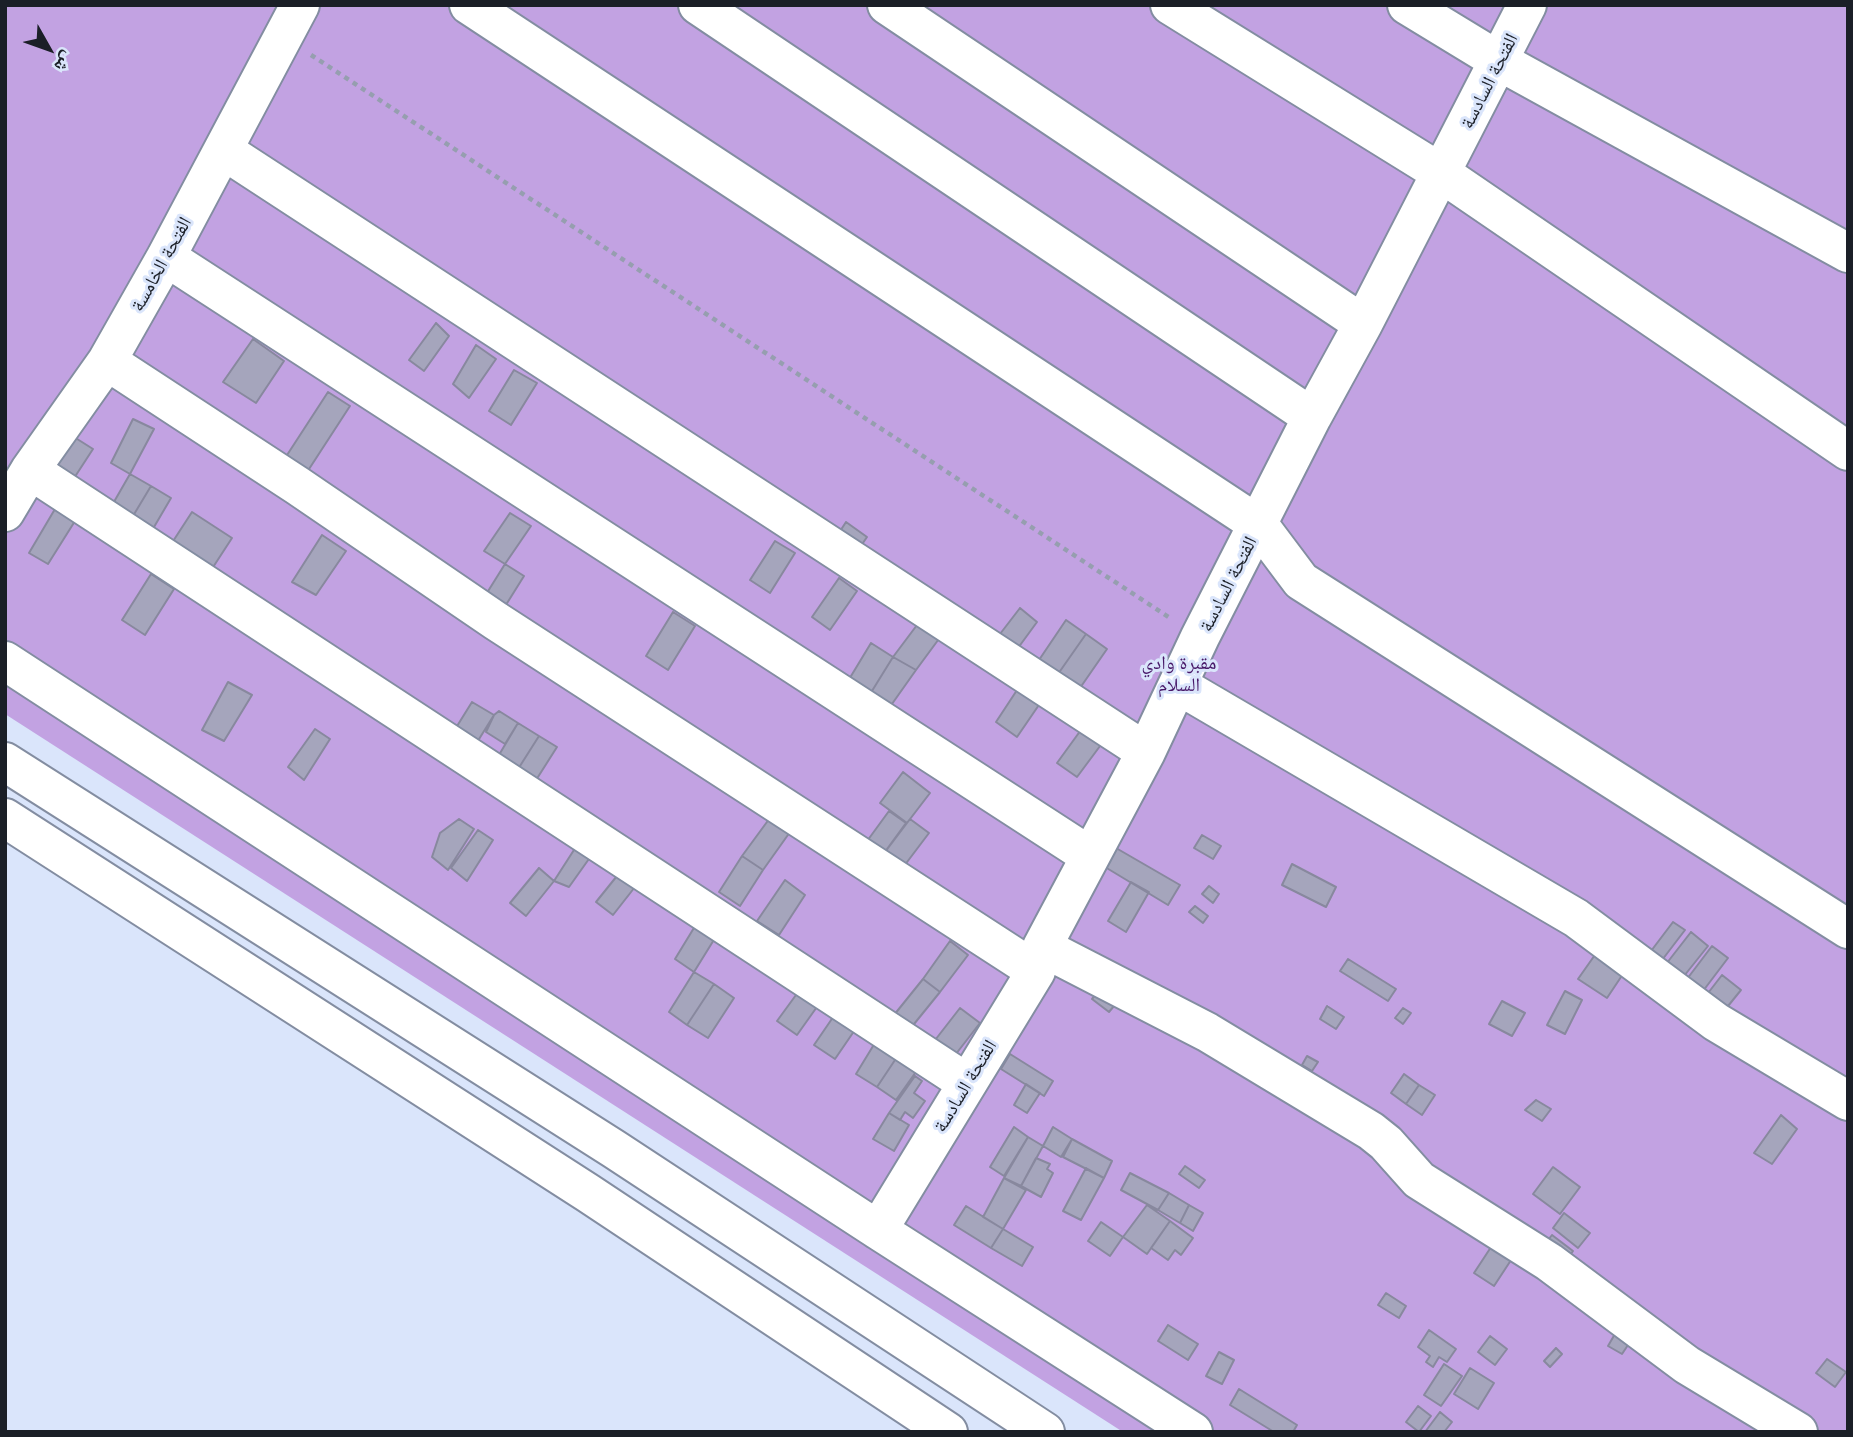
<!DOCTYPE html>
<meta charset="utf-8">
<style>
body{margin:0}
#map{position:relative;width:1853px;height:1437px;overflow:hidden;background:#dae5fb;font-family:Lato,"Noto Naskh Arabic",sans-serif}
canvas{display:block}
.frame{position:absolute;inset:0;border:7px solid #1b1f27;pointer-events:none}
.north{position:absolute;left:14px;top:14px;width:70px;height:70px;-webkit-text-stroke:5px #dae5fb;paint-order:stroke;rotate:130deg;font-size:19px;font-weight:700;line-height:28px;text-align:center;color:#1b1f27}
.north::after{content:'';display:block;margin:auto;width:24px;height:32px;background:#1b1f27;clip-path:polygon(50% 0,100% 100%,50% 72%,0 100%)}
</style>
<div id="map">
<canvas width="1853" height="1437"></canvas>
<div class="frame"></div>
<div class="north">ش</div>
</div>
<script>
const ctx = document.querySelector('canvas').getContext('2d');
ctx.lineJoin = 'round';
function paint(path, color) {
  ctx.fillStyle = color;
  ctx.fill(path, 'evenodd');
}
function toPath(rows) {
  const path = new Path2D();
  for (const r of rows) {
    path.moveTo(r[0], r[1]);
    for (let i = 2; i < r.length; i += 2) path.lineTo(r[i], r[i + 1]);
  }
  return path;
}
function stroke(path, color, width, dash) {
  ctx.strokeStyle = color;
  ctx.lineWidth = width;
  ctx.lineCap = dash ? 'butt' : 'round';
  ctx.setLineDash(dash || []);
  ctx.stroke(path);
}
function drawText(font, color, halo, rows, align = 'center') {
  ctx.font = font + ' Lato,"Noto Naskh Arabic",sans-serif';
  ctx.lineWidth = 6;
  ctx.setLineDash([]);
  ctx.textBaseline = 'middle';
  ctx.strokeStyle = halo;
  ctx.fillStyle = color;
  for (const [text, x, y, turn = 0] of rows) {
    ctx.save();
    ctx.translate(x, y);
    ctx.rotate((+turn || 0) * Math.PI / 180);
    ctx.textAlign = isNaN(turn) ? turn : align;
    if (halo) ctx.strokeText(text, 0, 0);
    ctx.fillText(text, 0, 0);
    ctx.restore();
  }
}
paint(toPath([
 [5,5,1848,5,1848,1432,1123,1432,5,714]
]), '#c2a2e2');
const building = toPath([
 [436,323,449,336,424,371,409,360,436,323],
 [253,339,284,361,256,403,223,382,253,339],
 [476,345,496,359,469,398,453,384,476,345],
 [514,370,537,383,511,425,489,411,514,370],
 [328,392,350,406,298,486,276,472,328,392],
 [133,419,154,429,130,474,111,463,133,419],
 [74,437,93,449,65,492,47,479,74,437],
 [130,474,151,486,127,526,107,514,130,474],
 [151,486,171,498,147,539,127,526,151,486],
 [55,509,75,521,48,564,29,553,55,509],
 [192,512,232,538,206,578,166,552,192,512],
 [510,513,531,526,505,564,484,551,510,513],
 [846,522,867,537,854,556,833,542,846,522],
 [322,535,346,551,316,595,292,582,322,535],
 [775,541,795,553,770,593,750,580,775,541],
 [505,564,524,576,499,616,480,604,505,564],
 [151,574,174,589,145,635,122,620,151,574],
 [839,578,857,591,830,630,812,617,839,578],
 [1020,608,1037,622,1018,648,1000,634,1020,608],
 [673,612,695,626,668,670,646,656,673,612],
 [923,617,944,632,916,670,893,657,923,617],
 [1066,620,1086,634,1058,674,1039,660,1066,620],
 [1086,634,1107,649,1080,688,1058,674,1086,634],
 [871,643,893,657,867,699,845,686,871,643],
 [893,657,916,670,887,711,867,699,893,657],
 [228,682,252,695,224,741,202,730,228,682],
 [1021,684,1043,699,1017,737,996,722,1021,684],
 [472,702,494,715,471,752,449,739,472,702],
 [499,711,518,723,505,744,486,732,494,715,499,711],
 [518,723,539,736,513,777,493,765,518,723],
 [1086,723,1106,738,1077,777,1057,763,1086,723],
 [315,729,330,739,304,780,288,767,315,729],
 [539,736,557,747,531,788,513,777,539,736],
 [903,772,930,793,907,823,880,803,903,772],
 [775,811,795,825,763,870,742,856,775,811],
 [889,811,906,823,879,860,862,848,889,811],
 [459,819,474,829,448,870,432,857,440,833,459,819],
 [910,819,929,833,898,874,879,860,910,819],
 [478,830,493,840,467,881,451,868,478,830],
 [1202,835,1221,846,1213,859,1194,848,1202,835],
 [581,839,596,849,569,887,554,881,581,839],
 [1116,848,1180,885,1168,905,1105,867,1116,848],
 [742,856,763,870,740,906,719,892,742,856],
 [1292,864,1336,887,1326,907,1282,885,1292,864],
 [625,866,642,878,613,915,596,902,625,866],
 [539,868,554,881,526,916,510,903,539,868],
 [785,880,805,895,779,935,757,921,785,880],
 [1131,882,1149,892,1126,932,1108,921,1131,882],
 [1209,886,1219,894,1213,903,1202,894,1209,886],
 [1195,906,1208,916,1203,923,1189,912,1195,906],
 [700,918,720,930,694,972,675,959,700,918],
 [1673,922,1685,930,1659,964,1648,955,1673,922],
 [1691,932,1708,946,1680,981,1663,968,1691,932],
 [950,941,968,955,940,992,923,979,950,941],
 [1712,946,1728,958,1700,995,1684,983,1712,946],
 [1597,952,1625,971,1607,998,1578,979,1597,952],
 [1348,959,1396,989,1388,1001,1340,971,1348,959],
 [694,972,714,984,687,1025,669,1012,694,972],
 [1722,975,1741,990,1724,1011,1705,997,1722,975],
 [923,979,940,992,910,1029,894,1015,923,979],
 [714,984,734,998,708,1038,687,1025,714,984],
 [804,984,824,997,797,1035,777,1021,804,984],
 [1102,987,1119,1000,1109,1012,1092,999,1102,987],
 [1565,991,1582,1000,1565,1034,1547,1025,1565,991],
 [1502,1001,1525,1013,1512,1036,1489,1024,1502,1001],
 [1327,1006,1344,1017,1336,1029,1320,1019,1327,1006],
 [840,1007,861,1021,835,1059,814,1045,840,1007],
 [960,1008,980,1023,952,1059,932,1044,960,1008],
 [1403,1008,1411,1013,1403,1024,1395,1018,1403,1008],
 [881,1033,903,1048,877,1087,856,1074,881,1033],
 [903,1048,923,1062,896,1100,877,1087,903,1048],
 [1010,1054,1053,1081,1044,1096,1001,1069,1010,1054],
 [1307,1056,1318,1062,1312,1071,1302,1065,1307,1056],
 [1404,1074,1419,1085,1406,1104,1391,1093,1404,1074],
 [915,1076,922,1081,914,1093,925,1101,913,1118,905,1112,900,1120,889,1113,915,1076],
 [1026,1084,1040,1093,1027,1113,1014,1105,1026,1084],
 [1419,1085,1435,1095,1422,1115,1406,1104,1419,1085],
 [1536,1100,1551,1109,1542,1121,1525,1110,1536,1100],
 [889,1113,909,1125,894,1151,873,1139,889,1113],
 [1781,1115,1797,1129,1772,1164,1754,1153,1781,1115],
 [1014,1127,1028,1137,1004,1176,990,1167,1014,1127],
 [1053,1127,1072,1139,1061,1157,1043,1146,1053,1127],
 [1028,1137,1043,1146,1021,1186,1004,1178,1028,1137],
 [1072,1139,1112,1161,1104,1178,1063,1157,1072,1139],
 [1036,1158,1050,1164,1047,1169,1053,1173,1041,1197,1021,1186,1036,1158],
 [1185,1166,1205,1180,1199,1188,1179,1174,1185,1166],
 [1553,1167,1580,1187,1560,1214,1533,1194,1553,1167],
 [1086,1168,1104,1178,1081,1220,1063,1211,1086,1168],
 [1130,1173,1169,1193,1158,1210,1121,1190,1130,1173],
 [1004,1178,1026,1190,1003,1229,983,1217,1004,1178],
 [1169,1193,1189,1205,1180,1223,1158,1210,1169,1193],
 [1147,1205,1170,1221,1147,1254,1123,1237,1147,1205],
 [1189,1205,1203,1213,1193,1231,1180,1223,1189,1205],
 [966,1206,1003,1229,991,1248,954,1225,966,1206],
 [1564,1213,1590,1233,1578,1248,1553,1228,1564,1213],
 [1170,1221,1193,1238,1181,1255,1175,1250,1168,1260,1151,1248,1170,1221],
 [1101,1222,1123,1237,1110,1256,1088,1241,1101,1222],
 [1003,1229,1033,1247,1022,1266,991,1248,1003,1229],
 [1552,1235,1573,1251,1562,1266,1540,1250,1552,1235],
 [1497,1238,1517,1251,1494,1286,1474,1273,1497,1238],
 [1386,1293,1406,1306,1399,1318,1378,1305,1386,1293],
 [1168,1325,1198,1344,1188,1360,1158,1341,1168,1325],
 [1619,1327,1634,1336,1622,1354,1608,1346,1619,1327],
 [1429,1330,1456,1349,1447,1362,1439,1357,1433,1367,1426,1362,1430,1356,1418,1347,1429,1330],
 [1490,1336,1507,1349,1495,1365,1478,1352,1490,1336],
 [1556,1348,1562,1354,1550,1367,1544,1361,1556,1348],
 [1219,1352,1234,1360,1222,1384,1206,1376,1219,1352],
 [1827,1359,1846,1372,1835,1387,1816,1373,1827,1359],
 [1444,1364,1462,1376,1441,1406,1424,1395,1444,1364],
 [1470,1368,1494,1383,1478,1409,1454,1394,1470,1368],
 [1239,1389,1297,1425,1293,1432,1274,1432,1230,1405,1239,1389],
 [1418,1406,1431,1416,1419,1432,1406,1422,1418,1406],
 [1440,1412,1452,1422,1444,1432,1425,1432,1440,1412]
]);
paint(building, '#a5a5bc');
stroke(building, '#88889e', 2);
const minor = toPath([
 [469,5,1259,525,1301,581,1848,929],
 [698,5,1312,417],
 [887,5,1363,324],
 [1170,5,1441,173,1848,451],
 [1407,5,1499,61,1848,253],
 [223,150,1146,752],
 [166,257,1090,856],
 [107,361,298,486,496,621,1036,971],
 [30,470,967,1083],
 [5,512,30,470,107,361,166,257,300,5],
 [5,661,878,1230,1193,1432],
 [1178,685,1576,918,1716,1022,1848,1101],
 [1042,947,1207,1032,1371,1131,1386,1143,1419,1180,1549,1262,1687,1365,1798,1432],
 [878,1230,1036,971,1042,947,1146,752,1200,637,1312,417,1363,324,1527,5]
]);
const major = toPath([
 [5,762,614,1149,1045,1432],
 [5,818,588,1193,948,1432]
]);
stroke(minor, '#838da1', 42);
stroke(major, '#838da1', 42);
stroke(toPath([
 [311,55,1170,618]
]), '#969eaf', 4.5, [5, 5]);
stroke(minor, '#fff', 38);
stroke(major, '#fff', 38);
drawText('19px', '#1b1f27', '#dae5fb', [
 ["الفتحة السادسة",1489,81,-63],
 ["الفتحة الخامسة",161,264,-61],
 ["الفتحة السادسة",1228,584,-63],
 ["الفتحة السادسة",965,1086,-59]
]);
drawText('19px', '#471868', '#dae5fb', [
 ["مقبرة وادي",1179,663],
 ["السلام",1179,685]
]);
</script>
